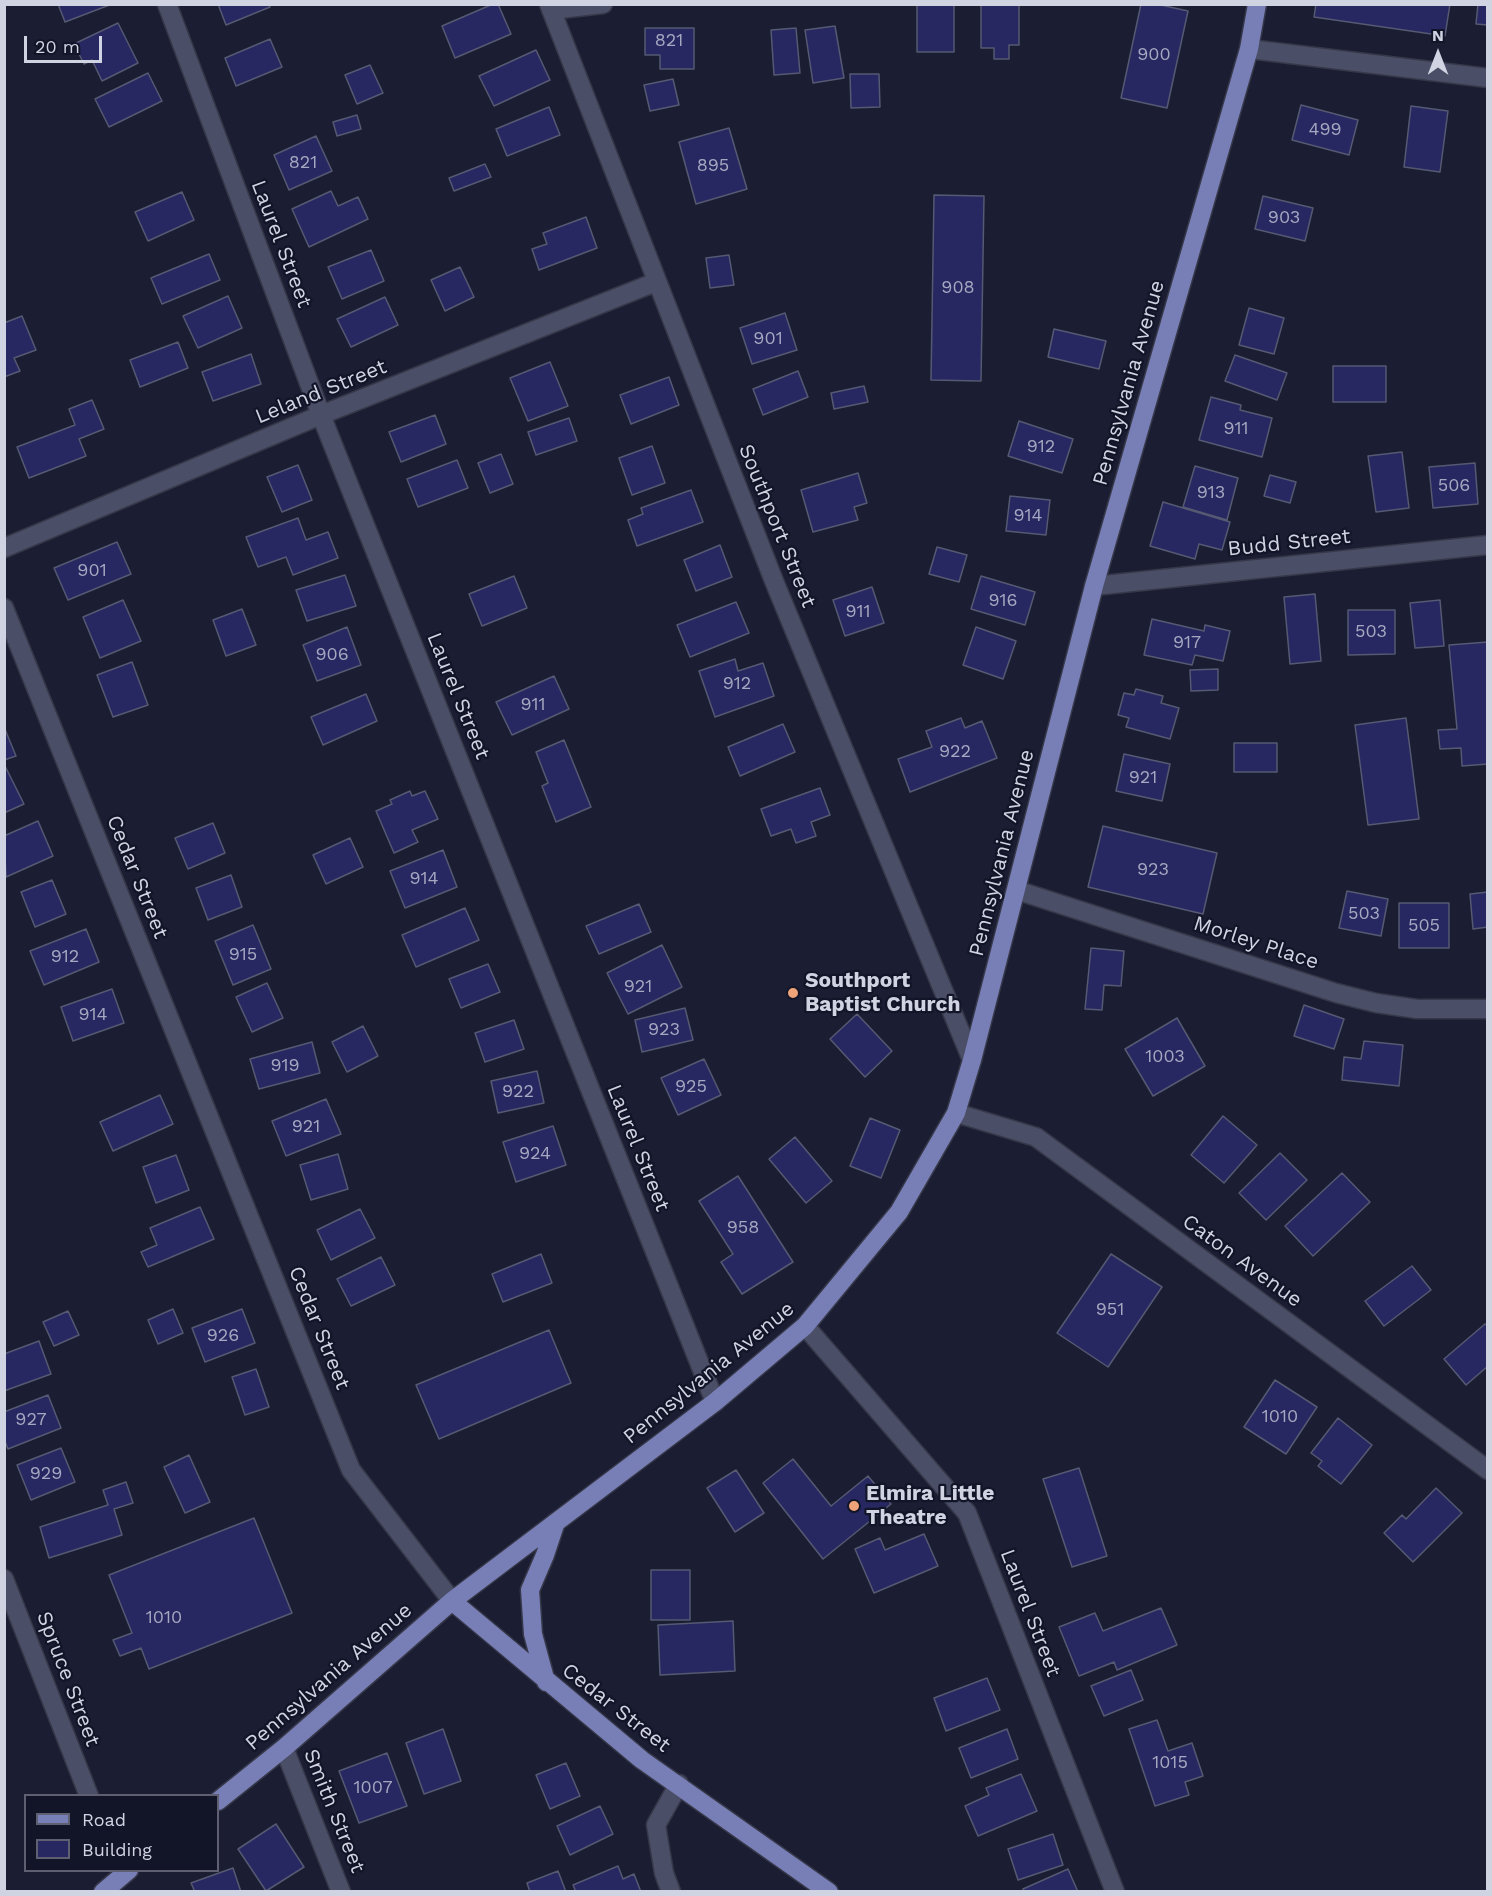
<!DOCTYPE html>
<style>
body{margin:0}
#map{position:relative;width:1492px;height:1896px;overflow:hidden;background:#1b1d32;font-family:"Work Sans",sans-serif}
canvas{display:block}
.frame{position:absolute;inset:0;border:6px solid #d0d3e1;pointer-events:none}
.legend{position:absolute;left:24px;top:1794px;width:195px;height:78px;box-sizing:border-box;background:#121428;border:2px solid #5e6072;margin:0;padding:8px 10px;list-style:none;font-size:18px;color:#d0d3e1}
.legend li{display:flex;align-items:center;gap:12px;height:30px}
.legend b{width:30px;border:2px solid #5e6072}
.north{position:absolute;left:1408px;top:24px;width:60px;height:60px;-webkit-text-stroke:4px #121428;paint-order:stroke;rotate:0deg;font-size:16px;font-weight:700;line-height:24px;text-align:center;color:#d0d3e1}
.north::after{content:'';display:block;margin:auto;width:21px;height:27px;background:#d0d3e1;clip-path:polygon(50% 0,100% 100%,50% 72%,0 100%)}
.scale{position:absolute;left:24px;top:36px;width:78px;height:27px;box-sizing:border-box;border:3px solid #d0d3e1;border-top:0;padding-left:8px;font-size:18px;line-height:21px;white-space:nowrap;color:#d0d3e1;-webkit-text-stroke:4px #121428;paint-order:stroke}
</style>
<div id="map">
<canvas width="1492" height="1896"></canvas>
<div class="frame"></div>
<ul class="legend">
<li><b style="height:8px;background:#787fb6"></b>Road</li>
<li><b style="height:16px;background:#272861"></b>Building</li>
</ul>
<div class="north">N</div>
<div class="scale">20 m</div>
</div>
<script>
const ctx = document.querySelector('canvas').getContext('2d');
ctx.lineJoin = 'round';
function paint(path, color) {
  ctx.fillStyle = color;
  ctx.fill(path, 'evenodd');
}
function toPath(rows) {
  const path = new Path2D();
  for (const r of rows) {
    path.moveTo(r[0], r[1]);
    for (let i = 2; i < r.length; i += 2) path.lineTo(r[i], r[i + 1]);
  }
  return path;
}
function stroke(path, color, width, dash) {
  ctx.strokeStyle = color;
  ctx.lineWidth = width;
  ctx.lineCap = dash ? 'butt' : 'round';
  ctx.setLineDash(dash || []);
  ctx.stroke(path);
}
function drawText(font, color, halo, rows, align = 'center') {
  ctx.font = font + ' "Work Sans",sans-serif';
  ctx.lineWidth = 4.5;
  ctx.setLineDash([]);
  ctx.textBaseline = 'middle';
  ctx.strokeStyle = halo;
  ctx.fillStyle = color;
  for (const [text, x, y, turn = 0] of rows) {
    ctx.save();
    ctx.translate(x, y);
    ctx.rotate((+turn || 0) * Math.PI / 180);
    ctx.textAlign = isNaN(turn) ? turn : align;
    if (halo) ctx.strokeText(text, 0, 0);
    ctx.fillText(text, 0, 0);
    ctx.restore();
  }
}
const building = toPath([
 [58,4,112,4,65,22,58,4],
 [218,4,269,4,270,7,226,25,218,4],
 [493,4,498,4,511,34,455,58,442,26,493,4],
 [981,4,1019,4,1019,45,1009,45,1009,59,994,59,994,48,981,48,981,4],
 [1141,4,1156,4,1188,11,1167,108,1121,98,1141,4],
 [1316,4,1450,4,1445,36,1314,17,1316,4],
 [1478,4,1488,4,1488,25,1476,24,1478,4],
 [917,5,954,5,954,52,917,52,917,5],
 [118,23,138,63,102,81,92,60,84,64,74,44,118,23],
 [835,26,844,78,813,83,805,30,835,26],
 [645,28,694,28,694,69,660,69,660,55,645,55,645,28],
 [796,28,800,73,774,75,771,30,796,28],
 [270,39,282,67,236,86,225,58,270,39],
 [536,50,550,80,494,106,479,76,536,50],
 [370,65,383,93,357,104,345,75,370,65],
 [148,73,162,101,109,127,95,99,148,73],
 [850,74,879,74,880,107,851,108,850,74],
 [673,79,679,105,650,111,644,85,673,79],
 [1301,105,1358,120,1349,155,1292,140,1301,105],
 [1411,106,1448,111,1440,172,1404,167,1411,106],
 [549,107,560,135,507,156,496,129,549,107],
 [357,115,361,129,337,136,333,122,357,115],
 [729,128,747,189,696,204,679,142,729,128],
 [316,136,332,171,289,190,274,155,316,136],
 [485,164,491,177,454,191,449,178,485,164],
 [331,191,338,206,358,197,368,219,309,247,292,209,331,191],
 [182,192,194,220,148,241,135,212,182,192],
 [934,195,984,196,981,381,931,380,934,195],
 [1263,196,1313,208,1305,241,1255,229,1263,196],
 [586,217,597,248,539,270,532,249,547,244,543,233,586,217],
 [371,250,384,281,342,299,328,267,371,250],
 [209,254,220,280,162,304,151,278,209,254],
 [729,255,734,285,710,288,706,258,729,255],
 [460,267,474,297,445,311,431,280,460,267],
 [228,296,242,328,198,348,183,316,228,296],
 [385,297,398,325,351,347,337,319,385,297],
 [1249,308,1284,318,1274,354,1239,345,1249,308],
 [785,313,797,350,752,364,740,328,785,313],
 [22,316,36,350,14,358,20,371,4,377,4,323,22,316],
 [1054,329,1106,341,1099,369,1048,357,1054,329],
 [178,342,188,368,140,387,130,360,178,342],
 [251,354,261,384,213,401,202,372,251,354],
 [1235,355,1287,373,1277,400,1225,381,1235,355],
 [550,362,568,406,528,421,510,378,550,362],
 [1333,366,1386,366,1386,402,1333,402,1333,366],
 [798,371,808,397,763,415,753,389,798,371],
 [669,377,679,405,631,424,620,395,669,377],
 [864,386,868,402,834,409,831,393,864,386],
 [1211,397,1241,405,1240,410,1272,418,1262,457,1199,440,1211,397],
 [92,400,104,429,79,439,86,456,29,478,17,447,75,425,69,409,92,400],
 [435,415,446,444,401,462,389,432,435,415],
 [569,418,577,441,536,455,528,432,569,418],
 [1019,421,1073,439,1062,473,1008,456,1019,421],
 [652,446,665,483,632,495,619,458,652,446],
 [1402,452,1409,508,1376,512,1368,456,1402,452],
 [501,454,513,484,490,493,478,463,501,454],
 [457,460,468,488,418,507,407,479,457,460],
 [1475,463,1478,504,1433,508,1429,467,1475,463],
 [298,465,312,500,282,512,267,477,298,465],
 [1195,466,1238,478,1227,520,1183,507,1195,466],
 [858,473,867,503,854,507,858,520,813,532,801,490,858,473],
 [1270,475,1296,482,1290,503,1264,496,1270,475],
 [691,490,703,522,637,546,628,520,643,514,641,508,691,490],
 [1010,496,1050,500,1046,535,1006,531,1010,496],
 [1163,502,1230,522,1222,550,1199,544,1195,559,1150,546,1163,502],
 [298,518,306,540,328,532,338,558,293,575,286,557,258,567,246,537,298,518],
 [117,542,131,574,68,600,54,568,117,542],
 [720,545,732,577,696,591,684,560,720,545],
 [937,547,967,555,959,582,929,574,937,547],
 [345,575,356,606,307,621,296,590,345,575],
 [514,576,527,608,482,626,469,594,514,576],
 [981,576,1035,592,1025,625,971,609,981,576],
 [872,587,884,623,845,636,833,600,872,587],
 [1315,594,1321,661,1290,664,1284,597,1315,594],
 [123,600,141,641,100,658,83,617,123,600],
 [1440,600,1444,646,1415,648,1410,603,1440,600],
 [736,602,749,633,690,657,677,625,736,602],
 [242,609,256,645,226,656,213,620,242,609],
 [1348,610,1395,610,1395,654,1348,655,1348,610],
 [1152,619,1204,631,1205,625,1230,631,1223,661,1195,655,1192,665,1144,655,1152,619],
 [347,627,361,665,317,681,303,645,347,627],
 [976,627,1016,641,1003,679,963,665,976,627],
 [1488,642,1488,764,1462,766,1461,748,1440,749,1438,730,1457,729,1449,645,1488,642],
 [735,659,738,671,763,663,774,696,715,717,699,671,735,659],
 [132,662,148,705,113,717,97,675,132,662],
 [1218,669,1218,690,1191,691,1190,670,1218,669],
 [554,676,569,709,512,735,496,702,554,676],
 [1136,689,1163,696,1161,703,1179,708,1170,739,1126,727,1129,718,1118,715,1124,693,1134,695,1136,689],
 [366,694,377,721,323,745,311,717,366,694],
 [961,718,965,728,982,721,997,758,910,792,898,759,932,747,926,731,961,718],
 [1406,718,1419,819,1368,825,1355,725,1406,718],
 [783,724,795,752,740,776,728,747,783,724],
 [4,727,16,756,4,760,4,727],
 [564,740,591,807,556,822,542,786,548,783,536,752,564,740],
 [1234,743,1277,743,1277,772,1234,772,1234,743],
 [1124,754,1170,764,1162,801,1116,791,1124,754],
 [4,764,24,804,4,813,4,764],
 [820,788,830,815,811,822,816,836,796,843,791,829,771,836,761,809,820,788],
 [410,791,412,796,425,791,438,819,412,830,418,842,394,853,376,811,392,804,390,800,410,791],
 [38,821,53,856,6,877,4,836,38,821],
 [213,823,225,853,188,869,175,838,213,823],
 [1103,826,1217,853,1203,914,1088,887,1103,826],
 [350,838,363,867,326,884,313,855,350,838],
 [443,850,457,887,405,908,390,871,443,850],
 [231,875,242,907,208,920,196,888,231,875],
 [52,880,66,914,35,927,21,892,52,880],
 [1347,891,1388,899,1381,936,1339,928,1347,891],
 [1488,892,1488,927,1473,929,1470,894,1488,892],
 [1399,903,1449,903,1449,948,1399,948,1399,903],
 [639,904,651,932,599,954,586,926,639,904],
 [465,908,479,940,416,967,402,935,465,908],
 [253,925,271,969,233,985,215,941,253,925],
 [86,929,99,962,44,985,30,951,86,929],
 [662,945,682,987,628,1014,607,973,662,945],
 [1091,948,1124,951,1121,986,1104,985,1102,1010,1085,1009,1091,948],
 [488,964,500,992,461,1008,449,979,488,964],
 [267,983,283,1018,252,1032,236,997,267,983],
 [112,989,124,1023,73,1041,61,1007,112,989],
 [1304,1005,1344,1019,1334,1049,1294,1036,1304,1005],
 [685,1008,693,1040,642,1052,635,1020,685,1008],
 [857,1014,892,1051,865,1077,830,1039,857,1014],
 [1177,1018,1205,1066,1153,1096,1125,1049,1177,1018],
 [514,1020,524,1049,485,1062,475,1033,514,1020],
 [363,1026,378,1056,347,1072,332,1042,363,1026],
 [1364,1041,1403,1045,1399,1086,1342,1080,1344,1057,1361,1059,1364,1041],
 [312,1042,320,1073,259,1089,250,1059,312,1042],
 [704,1059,721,1095,678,1115,661,1078,704,1059],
 [537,1071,544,1103,498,1113,491,1081,537,1071],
 [160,1095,173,1124,113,1151,100,1122,160,1095],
 [326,1099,341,1134,286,1156,272,1121,326,1099],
 [1223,1116,1257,1145,1224,1183,1191,1155,1223,1116],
 [870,1118,900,1130,881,1178,850,1166,870,1118],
 [553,1126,566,1165,516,1182,503,1142,553,1126],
 [795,1137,832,1181,806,1203,769,1159,795,1137],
 [1280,1153,1307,1180,1266,1220,1239,1193,1280,1153],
 [338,1154,348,1189,311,1200,300,1165,338,1154],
 [176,1155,189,1190,156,1203,143,1167,176,1155],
 [1342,1173,1370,1202,1313,1256,1285,1226,1342,1173],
 [738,1176,793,1262,742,1294,721,1262,733,1254,699,1201,738,1176],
 [200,1207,214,1239,148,1267,141,1252,157,1245,150,1228,200,1207],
 [360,1209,375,1238,331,1260,317,1230,360,1209],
 [541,1254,552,1283,503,1302,492,1274,541,1254],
 [1111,1254,1162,1287,1108,1367,1057,1333,1111,1254],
 [381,1257,395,1285,351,1306,337,1279,381,1257],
 [1412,1266,1431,1290,1384,1326,1365,1301,1412,1266],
 [173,1309,183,1333,158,1344,148,1320,173,1309],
 [242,1309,255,1343,205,1362,192,1328,242,1309],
 [68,1311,79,1335,54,1346,43,1322,68,1311],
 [1485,1324,1488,1326,1488,1366,1466,1385,1444,1359,1485,1324],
 [549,1330,571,1383,439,1439,416,1385,549,1330],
 [39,1341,51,1374,4,1391,4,1354,39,1341],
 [256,1369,269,1407,245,1415,232,1377,256,1369],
 [1275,1380,1317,1407,1286,1454,1244,1427,1275,1380],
 [48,1395,61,1428,8,1449,4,1439,4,1412,48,1395],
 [1338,1418,1372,1445,1341,1484,1318,1466,1322,1461,1311,1453,1338,1418],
 [61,1448,75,1482,31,1500,17,1465,61,1448],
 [189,1455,210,1502,185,1513,164,1467,189,1455],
 [793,1459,831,1506,868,1476,891,1504,823,1559,763,1483,793,1459],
 [1079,1468,1107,1556,1072,1567,1043,1479,1079,1468],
 [736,1470,764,1513,735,1532,707,1488,736,1470],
 [126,1482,133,1503,114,1509,122,1535,49,1558,40,1527,108,1505,103,1490,126,1482],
 [1436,1488,1462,1513,1413,1562,1384,1533,1402,1515,1406,1519,1436,1488],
 [254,1518,292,1613,149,1669,141,1648,120,1656,113,1640,132,1633,109,1575,254,1518],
 [924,1534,938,1566,874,1593,855,1549,880,1538,885,1550,924,1534],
 [651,1570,690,1570,690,1620,651,1620,651,1570],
 [1161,1608,1177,1645,1117,1670,1114,1662,1079,1676,1059,1627,1095,1613,1103,1631,1161,1608],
 [733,1621,735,1671,660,1675,658,1625,733,1621],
 [1131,1670,1143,1700,1104,1716,1091,1686,1131,1670],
 [987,1678,1000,1710,946,1731,934,1698,987,1678],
 [1157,1720,1168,1751,1192,1743,1203,1776,1185,1782,1189,1795,1155,1806,1129,1729,1157,1720],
 [443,1729,461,1781,424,1794,406,1743,443,1729],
 [1007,1729,1018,1759,971,1778,959,1748,1007,1729],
 [387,1753,407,1806,359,1823,339,1771,387,1753],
 [566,1763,580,1796,550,1809,536,1775,566,1763],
 [1021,1774,1037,1811,978,1836,965,1806,989,1795,986,1788,1021,1774],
 [600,1806,613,1834,570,1855,557,1826,600,1806],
 [276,1824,304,1867,266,1891,238,1849,276,1824],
 [1053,1834,1063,1865,1018,1880,1008,1849,1053,1834],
 [618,1866,623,1879,634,1874,641,1892,576,1892,573,1885,618,1866],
 [233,1868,241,1892,195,1892,191,1883,233,1868],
 [1068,1869,1078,1892,1024,1892,1023,1889,1068,1869],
 [558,1871,566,1892,530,1892,527,1883,558,1871]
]);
paint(building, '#272861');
stroke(building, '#565972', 1.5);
const minor = toPath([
 [167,4,321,415,715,1402],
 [549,4,774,581,972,1060],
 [551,10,603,4],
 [1249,49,1488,78],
 [4,548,321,415,656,282],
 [1094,586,1488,545],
 [4,608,351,1470,452,1601],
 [1016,890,1336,993,1376,1003,1417,1009,1488,1009],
 [956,1113,1036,1137,1488,1470],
 [805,1326,967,1513,1115,1892],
 [4,1579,89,1796],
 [284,1748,341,1892],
 [671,1892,664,1873,656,1825,679,1784]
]);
const major = toPath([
 [452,1601,642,1760,829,1892],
 [546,1682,533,1634,530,1590,545,1555,556,1522],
 [218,1801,284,1748,452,1601,715,1402,805,1326,899,1212,956,1113,972,1060,1094,586,1249,49,1257,4],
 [103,1892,129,1870]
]);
stroke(minor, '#363849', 21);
stroke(major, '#363849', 21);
stroke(minor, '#4a4e66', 18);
stroke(major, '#787fb6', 18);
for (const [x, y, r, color] of [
 [793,993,6,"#efa378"],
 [854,1506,6,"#efa378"]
]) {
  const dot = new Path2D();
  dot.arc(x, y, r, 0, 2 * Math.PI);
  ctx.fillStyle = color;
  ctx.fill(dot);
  stroke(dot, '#121428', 2);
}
drawText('18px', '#a6a8c1', null, [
 ["821",669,41],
 ["900",1154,55],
 ["499",1325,130],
 ["821",303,163],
 ["895",713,166],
 ["903",1284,218],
 ["908",958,288],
 ["901",768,339],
 ["911",1236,429],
 ["912",1041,447],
 ["506",1454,486],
 ["913",1211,493],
 ["914",1028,516],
 ["901",92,571],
 ["916",1003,601],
 ["911",858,612],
 ["503",1371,632],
 ["917",1187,643],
 ["906",332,655],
 ["912",737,684],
 ["911",533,705],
 ["922",955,752],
 ["921",1143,778],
 ["923",1153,870],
 ["914",424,879],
 ["503",1364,914],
 ["505",1424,926],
 ["915",243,955],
 ["912",65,957],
 ["921",638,987],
 ["914",93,1015],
 ["923",664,1030],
 ["1003",1165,1057],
 ["919",285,1066],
 ["925",691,1087],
 ["922",518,1092],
 ["921",306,1127],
 ["924",535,1154],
 ["958",743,1228],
 ["951",1110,1310],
 ["926",223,1336],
 ["1010",1280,1417],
 ["927",31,1420],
 ["929",46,1474],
 ["1010",164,1618],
 ["1015",1170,1763],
 ["1007",373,1788]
]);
drawText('21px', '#d0d3e1', '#121428', [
 ["Laurel Street",281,244,69],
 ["Pennsylvania Avenue",1129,383,-74],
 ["Leland Street",321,392,-22],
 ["Southport Street",777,526,68],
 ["Budd Street",1289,543,-6],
 ["Laurel Street",458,696,68],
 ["Pennsylvania Avenue",1002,853,-76],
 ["Cedar Street",137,877,68],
 ["Morley Place",1256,943,18],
 ["Laurel Street",638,1148,68],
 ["Caton Avenue",1242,1261,36],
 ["Cedar Street",319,1328,68],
 ["Pennsylvania Avenue",709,1373,-39],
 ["Laurel Street",1030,1613,69],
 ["Pennsylvania Avenue",329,1677,-41],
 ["Spruce Street",68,1679,69],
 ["Cedar Street",616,1708,38],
 ["Smith Street",334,1811,68]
]);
drawText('bold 21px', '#d0d3e1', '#121428', [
 ["Southport",805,981],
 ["Baptist Church",805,1005],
 ["Elmira Little",866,1494],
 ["Theatre",866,1518]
], 'left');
</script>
